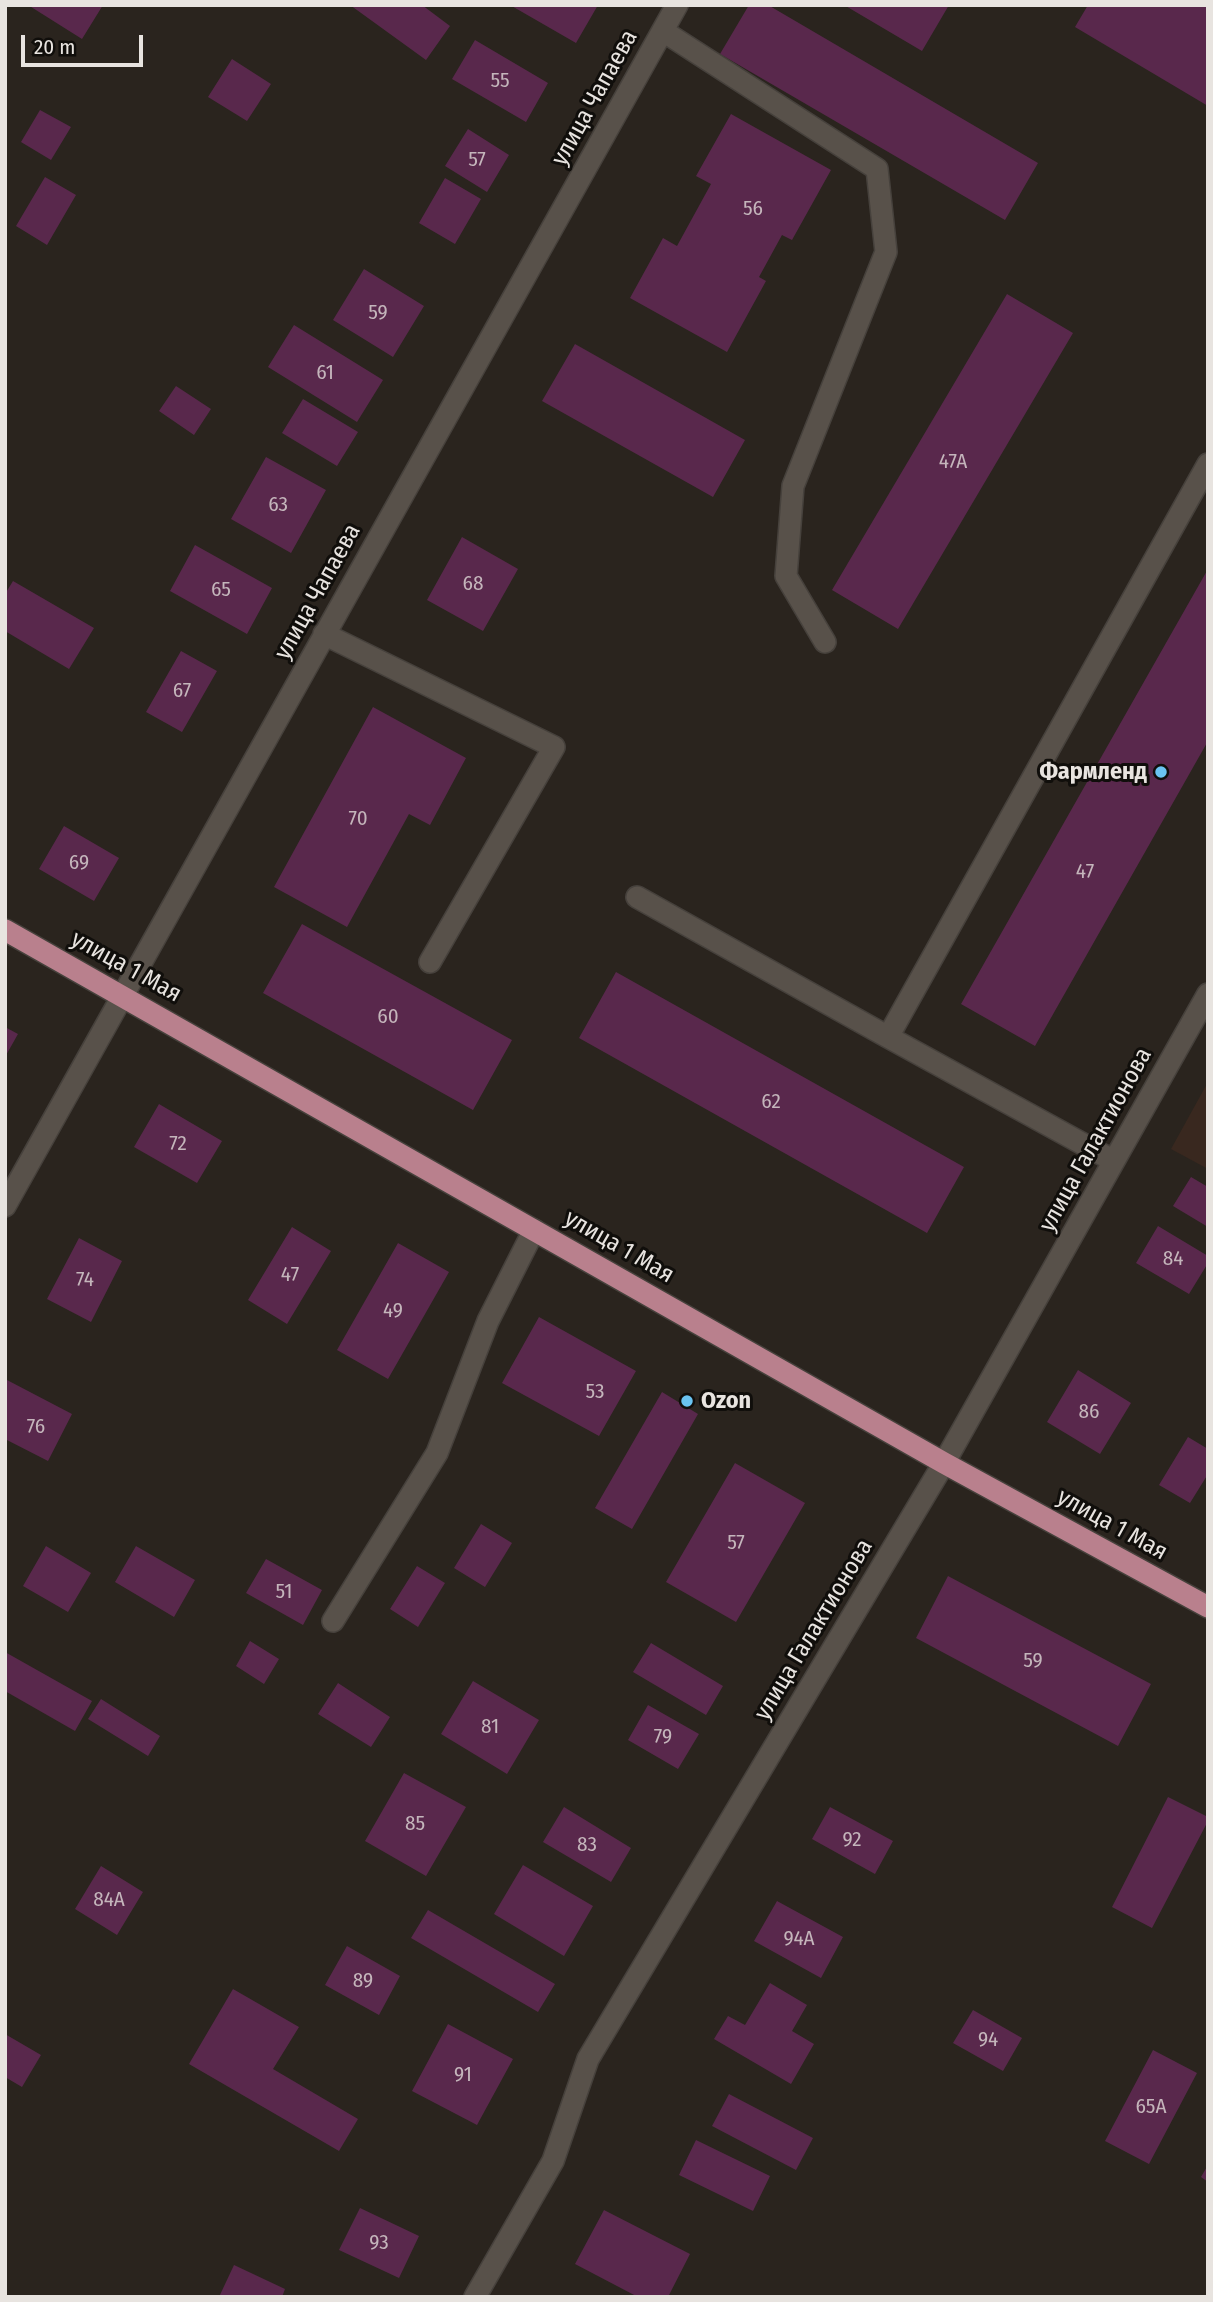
<!DOCTYPE html>
<meta charset="utf-8">
<style>
body{margin:0}
#map{position:relative;width:1213px;height:2302px;overflow:hidden;background:#2a241e;font-family:"Fira Sans Condensed",sans-serif}
canvas{display:block}
.frame{position:absolute;inset:0;border:7px solid #e8e4e0;pointer-events:none}
.scale{position:absolute;left:21px;top:35px;width:122px;height:32px;box-sizing:border-box;border:4px solid #e8e4e0;border-top:0;padding-left:9px;font-size:21px;line-height:24px;white-space:nowrap;color:#e8e4e0;-webkit-text-stroke:5px #100e0b;paint-order:stroke}
</style>
<div id="map">
<canvas width="1213" height="2302"></canvas>
<div class="frame"></div>
<div class="scale">20 m</div>
</div>
<script>
const ctx = document.querySelector('canvas').getContext('2d');
ctx.lineJoin = 'round';
function paint(path, color) {
  ctx.fillStyle = color;
  ctx.fill(path, 'evenodd');
}
function toPath(rows) {
  const path = new Path2D();
  for (const r of rows) {
    path.moveTo(r[0], r[1]);
    for (let i = 2; i < r.length; i += 2) path.lineTo(r[i], r[i + 1]);
  }
  return path;
}
function stroke(path, color, width, dash) {
  ctx.strokeStyle = color;
  ctx.lineWidth = width;
  ctx.lineCap = dash ? 'butt' : 'round';
  ctx.setLineDash(dash || []);
  ctx.stroke(path);
}
function drawText(font, color, halo, rows, align = 'center') {
  ctx.font = font + ' "Fira Sans Condensed",sans-serif';
  ctx.lineWidth = 6;
  ctx.setLineDash([]);
  ctx.textBaseline = 'middle';
  ctx.strokeStyle = halo;
  ctx.fillStyle = color;
  for (const [text, x, y, turn = 0] of rows) {
    ctx.save();
    ctx.translate(x, y);
    ctx.rotate((+turn || 0) * Math.PI / 180);
    ctx.textAlign = isNaN(turn) ? turn : align;
    if (halo) ctx.strokeText(text, 0, 0);
    ctx.fillText(text, 0, 0);
    ctx.restore();
  }
}
paint(toPath([
 [1208,1082,1208,1169,1171,1149]
]), '#39281f');
paint(toPath([
 [28,5,103,5,82,39],
 [350,5,422,5,450,26,426,60],
 [510,5,598,5,576,43],
 [749,5,768,5,1038,163,1005,220,720,54],
 [844,5,949,5,922,51],
 [1088,5,1208,5,1208,106,1075,27],
 [475,40,548,83,526,122,452,79],
 [232,59,271,84,247,121,208,97],
 [40,110,71,127,51,160,21,142],
 [731,114,831,170,792,240,782,235,759,277,766,281,727,352,630,298,663,238,677,246,711,184,696,176],
 [468,129,509,155,487,192,445,166],
 [45,177,76,195,47,245,16,226],
 [445,178,481,199,455,244,419,223],
 [364,269,424,306,393,357,333,320],
 [1007,294,1073,333,898,629,832,590],
 [294,325,383,380,357,422,268,367],
 [575,344,745,440,713,497,542,401],
 [176,386,211,409,194,435,159,411],
 [303,399,358,432,337,466,282,433],
 [266,457,326,490,291,553,231,519],
 [462,537,518,569,483,631,427,600],
 [195,545,272,588,247,634,170,591],
 [1208,569,1208,741,1035,1046,961,1004],
 [13,581,94,628,69,669,5,631,5,594],
 [181,651,217,671,182,732,146,712],
 [373,707,466,758,430,825,409,814,347,927,274,887],
 [64,826,119,858,94,901,39,869],
 [302,924,512,1040,473,1110,263,993],
 [616,972,964,1167,927,1233,579,1038],
 [5,1027,18,1034,5,1057],
 [159,1104,222,1141,197,1183,134,1147],
 [1191,1177,1208,1187,1208,1227,1173,1206],
 [1158,1226,1208,1256,1208,1263,1189,1294,1136,1263],
 [292,1227,331,1251,287,1324,248,1300],
 [79,1238,122,1261,91,1322,47,1299],
 [398,1243,449,1272,388,1379,337,1350],
 [539,1317,636,1371,599,1436,502,1383],
 [1078,1370,1131,1403,1100,1454,1047,1422],
 [7,1380,72,1414,48,1461,5,1439,5,1384],
 [662,1392,698,1414,632,1529,595,1508],
 [1188,1437,1208,1449,1208,1474,1190,1503,1159,1485],
 [735,1463,805,1503,736,1622,666,1582],
 [481,1524,512,1543,485,1587,454,1568],
 [46,1546,91,1573,68,1612,23,1586],
 [136,1546,195,1580,174,1617,115,1582],
 [266,1559,322,1590,303,1625,246,1593],
 [417,1566,445,1583,418,1627,390,1609],
 [948,1576,1151,1684,1118,1746,916,1638],
 [250,1641,279,1659,264,1684,236,1666],
 [651,1643,723,1686,706,1715,633,1672],
 [5,1652,92,1701,75,1731,5,1691],
 [473,1681,539,1720,507,1774,441,1734],
 [338,1683,390,1717,371,1747,318,1714],
 [101,1699,160,1736,148,1756,88,1719],
 [648,1705,699,1734,678,1769,628,1740],
 [404,1773,466,1807,426,1876,365,1841],
 [1168,1797,1208,1817,1208,1821,1152,1928,1112,1907],
 [564,1807,631,1848,611,1882,543,1842],
 [830,1807,893,1841,875,1874,812,1839],
 [523,1865,593,1906,564,1956,494,1914],
 [101,1866,143,1892,117,1935,75,1909],
 [777,1901,843,1937,821,1978,754,1941],
 [428,1910,555,1984,538,2012,411,1938],
 [347,1946,400,1976,379,2015,325,1985],
 [770,1983,807,2005,792,2031,814,2044,791,2084,714,2039,728,2016,745,2025],
 [233,1989,299,2027,273,2069,358,2119,339,2151,189,2064],
 [973,2010,1022,2038,1003,2071,953,2043],
 [448,2024,513,2059,477,2125,412,2091],
 [5,2034,41,2055,22,2087,5,2077],
 [1153,2050,1197,2073,1149,2164,1105,2141],
 [729,2094,813,2138,796,2170,712,2126],
 [696,2140,770,2176,753,2211,679,2175],
 [1208,2165,1208,2182,1201,2177],
 [360,2208,419,2236,399,2278,339,2250],
 [604,2210,690,2254,668,2297,638,2297,575,2264],
 [234,2265,285,2289,282,2297,219,2297]
]), '#59284c');
const minor = toPath([
 [663,31,877,169,886,252,793,486,786,576,825,642],
 [324,634,554,747,430,962],
 [637,897,888,1037],
 [1114,1161,888,1037,1208,464],
 [5,1206,677,5],
 [333,1621,437,1453,488,1321,534,1230],
 [475,2297,553,2161,588,2059,944,1463,1208,994]
]);
const major = toPath([
 [5,930,944,1463,1208,1607]
]);
stroke(minor, '#46413c', 24);
stroke(major, '#46413c', 24);
stroke(minor, '#58514a', 21);
stroke(major, '#b9808d', 21);
for (const [x, y, r, color] of [
 [1161,772,7,"#6ac3f1"],
 [687,1401,7,"#6ac3f1"]
]) {
  const dot = new Path2D();
  dot.arc(x, y, r, 0, 2 * Math.PI);
  ctx.fillStyle = color;
  ctx.fill(dot);
  stroke(dot, '#100e0b', 2.5);
}
drawText('21px', '#c4b5bb', null, [
 ["55",500,81],
 ["57",477,160],
 ["56",753,209],
 ["59",378,313],
 ["61",325,373],
 ["47А",953,462],
 ["63",278,505],
 ["68",473,584],
 ["65",221,590],
 ["67",182,691],
 ["70",358,819],
 ["69",79,863],
 ["47",1085,872],
 ["60",388,1017],
 ["62",771,1102],
 ["72",178,1144],
 ["84",1173,1259],
 ["47",290,1275],
 ["74",85,1280],
 ["49",393,1311],
 ["53",595,1392],
 ["86",1089,1412],
 ["76",36,1427],
 ["57",736,1543],
 ["51",284,1592],
 ["59",1033,1661],
 ["81",490,1727],
 ["79",663,1737],
 ["85",415,1824],
 ["92",852,1840],
 ["83",587,1845],
 ["84А",109,1900],
 ["94А",799,1939],
 ["89",363,1981],
 ["94",988,2040],
 ["91",463,2075],
 ["65А",1151,2107],
 ["93",379,2243]
]);
drawText('24px', '#e8e4e0', '#100e0b', [
 ["улица Чапаева",595,98,-61],
 ["улица Чапаева",318,592,-61],
 ["улица 1 Мая",126,967,29],
 ["улица Галактионова",1096,1140,-61],
 ["улица 1 Мая",619,1247,30],
 ["улица 1 Мая",1112,1525,29],
 ["улица Галактионова",814,1630,-59]
]);
drawText('bold 24px', '#e8e4e0', '#100e0b', [
 ["Фармленд",1147,772],
 ["Ozon",701,1401,"left"]
], 'right');
</script>
